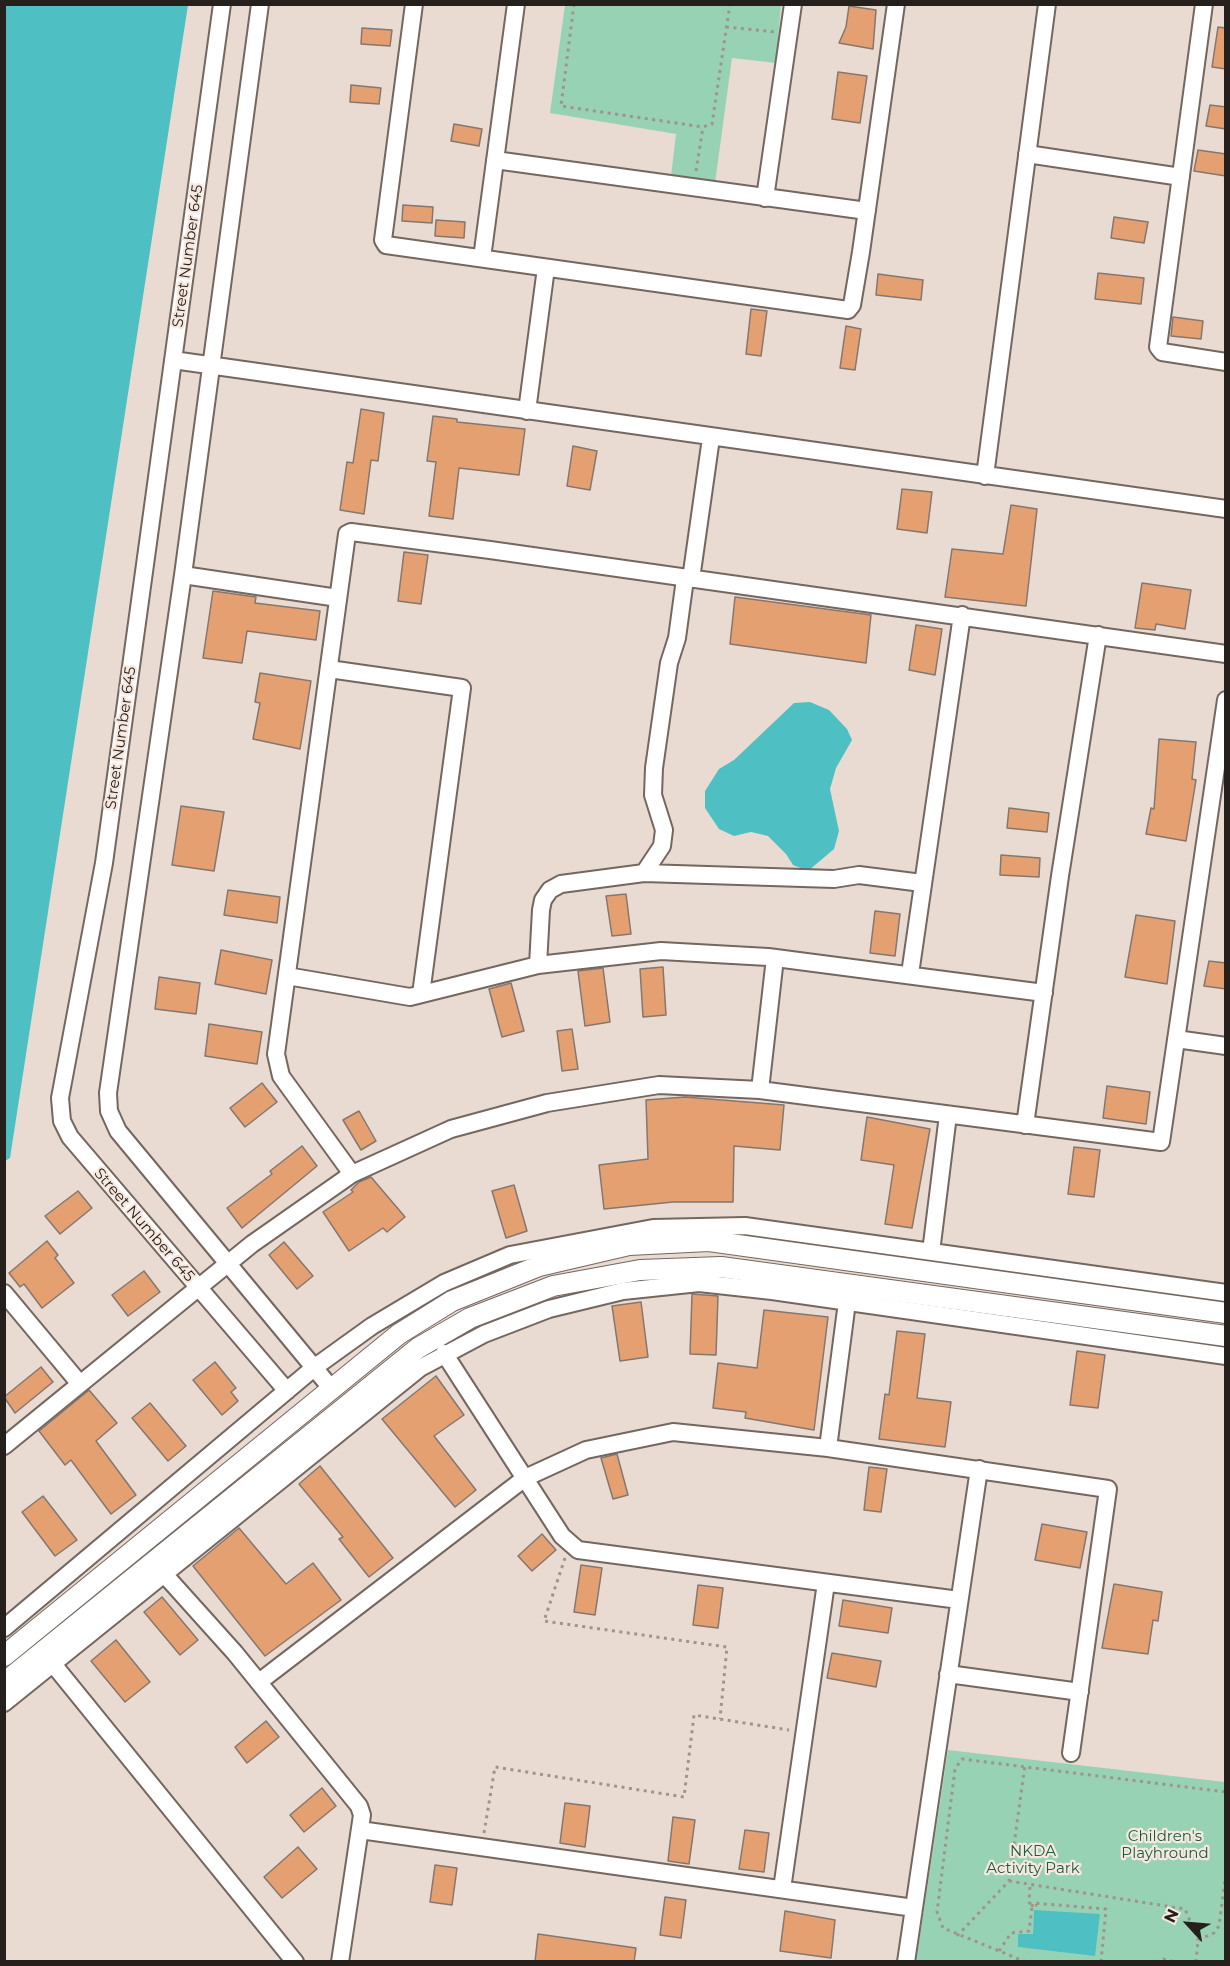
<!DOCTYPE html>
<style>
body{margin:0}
#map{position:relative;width:1230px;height:1966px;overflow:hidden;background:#eadbd2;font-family:Montserrat,sans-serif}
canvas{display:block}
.frame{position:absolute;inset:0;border:6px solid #25201c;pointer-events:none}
.north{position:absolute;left:1158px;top:1894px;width:60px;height:60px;-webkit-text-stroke:4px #f7e8df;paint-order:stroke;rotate:296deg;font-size:16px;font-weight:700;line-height:24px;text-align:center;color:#25201c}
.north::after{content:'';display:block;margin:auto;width:21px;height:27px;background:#25201c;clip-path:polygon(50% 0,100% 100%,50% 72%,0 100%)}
</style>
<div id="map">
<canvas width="1230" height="1966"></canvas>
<div class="frame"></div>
<div class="north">N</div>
</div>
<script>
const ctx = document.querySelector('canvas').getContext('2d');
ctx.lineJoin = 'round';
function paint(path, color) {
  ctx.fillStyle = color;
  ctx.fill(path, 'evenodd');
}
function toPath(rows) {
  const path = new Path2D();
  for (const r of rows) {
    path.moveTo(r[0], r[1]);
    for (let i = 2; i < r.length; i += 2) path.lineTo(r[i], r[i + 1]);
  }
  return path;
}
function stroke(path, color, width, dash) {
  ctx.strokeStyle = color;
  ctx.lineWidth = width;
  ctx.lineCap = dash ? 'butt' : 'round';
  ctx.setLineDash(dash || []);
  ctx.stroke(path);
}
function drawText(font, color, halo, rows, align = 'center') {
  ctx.font = font + ' Montserrat,sans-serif';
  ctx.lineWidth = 4.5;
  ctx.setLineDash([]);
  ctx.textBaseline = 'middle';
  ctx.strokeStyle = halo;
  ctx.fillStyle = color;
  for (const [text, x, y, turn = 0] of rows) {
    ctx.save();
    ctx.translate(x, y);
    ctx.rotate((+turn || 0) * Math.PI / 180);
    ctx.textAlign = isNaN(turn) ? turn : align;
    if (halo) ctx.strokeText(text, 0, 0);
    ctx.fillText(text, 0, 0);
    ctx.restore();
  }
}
paint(toPath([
 [565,5,781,5,776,63,732,58,715,183,671,176,676,134,550,113],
 [948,1750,1225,1782,1225,1961,916,1962]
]), '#98d2b5');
paint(toPath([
 [5,4,188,5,10,1158,5,1161],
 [810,702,829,710,847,729,852,740,836,768,830,789,839,831,834,849,808,871,793,865,786,854,768,836,751,832,734,836,719,829,705,808,705,791,719,769,734,760,794,703],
 [1034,1910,1100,1914,1095,1956,1018,1947,1018,1934,1033,1934]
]), '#4ec0c4');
const building = toPath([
 [849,6,876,10,873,49,839,43,846,27,849,6],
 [1218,27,1226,28,1226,69,1212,67,1218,27],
 [362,28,392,30,390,46,361,44,362,28],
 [838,72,867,76,860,123,832,119,838,72],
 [351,85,381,88,379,104,350,102,351,85],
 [1210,105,1226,107,1226,129,1206,126,1210,105],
 [454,124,482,129,479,146,451,141,454,124],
 [1198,150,1226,154,1226,176,1194,171,1198,150],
 [403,205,433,207,432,223,402,221,403,205],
 [1114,217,1148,222,1144,243,1111,238,1114,217],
 [436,220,465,222,464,238,435,236,436,220],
 [1098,273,1144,278,1141,304,1095,299,1098,273],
 [878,274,923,280,921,300,876,295,878,274],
 [751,309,767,311,761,356,746,354,751,309],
 [1173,317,1203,321,1201,339,1171,336,1173,317],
 [846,326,861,329,855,370,840,368,846,326],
 [361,409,384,413,378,461,371,460,364,514,340,510,347,462,353,463,361,409],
 [433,416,457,419,457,422,525,429,519,475,459,468,453,519,429,516,436,462,427,461,433,416],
 [573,446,597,451,590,490,567,486,573,446],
 [902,489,932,492,927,533,897,529,902,489],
 [1011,505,1037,509,1026,606,945,597,952,549,1003,554,1011,505],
 [404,552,428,555,421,604,398,601,404,552],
 [1142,583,1191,590,1185,629,1156,624,1155,630,1135,628,1142,583],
 [213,591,256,597,255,603,320,611,316,640,247,631,242,663,203,658,213,591],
 [735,597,871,615,866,663,730,644,735,597],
 [916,625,942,629,935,675,909,670,916,625],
 [260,673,311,681,300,749,253,739,260,703,255,702,260,673],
 [1159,739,1196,742,1192,779,1196,780,1186,841,1146,834,1151,808,1154,809,1159,739],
 [181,806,224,812,214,871,172,865,181,806],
 [1009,808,1049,813,1047,832,1007,828,1009,808],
 [1001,855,1040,858,1039,877,1000,875,1001,855],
 [228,890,280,897,277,923,224,915,228,890],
 [626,894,631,934,612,936,606,896,626,894],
 [875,911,900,914,895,956,870,953,875,911],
 [1136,915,1175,921,1167,984,1125,977,1136,915],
 [221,950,272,960,266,994,215,984,221,950],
 [1209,961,1226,963,1226,989,1204,986,1209,961],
 [663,967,666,1015,643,1017,640,969,663,967],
 [603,968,610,1022,585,1026,578,971,603,968],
 [159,977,200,983,196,1014,155,1009,159,977],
 [511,983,524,1031,502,1037,489,989,511,983],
 [209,1024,262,1032,257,1064,205,1056,209,1024],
 [572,1029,578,1069,562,1071,557,1031,572,1029],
 [262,1083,277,1102,245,1127,230,1108,262,1083],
 [1107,1086,1150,1092,1146,1124,1103,1118,1107,1086],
 [685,1097,784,1105,780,1150,734,1146,733,1202,673,1202,604,1209,599,1165,648,1159,646,1100,685,1097],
 [359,1111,376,1141,361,1150,343,1120,359,1111],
 [867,1117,930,1129,912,1228,885,1224,894,1165,861,1160,867,1117],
 [302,1146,317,1166,242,1228,227,1208,272,1174,270,1171,302,1146],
 [1074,1147,1100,1150,1094,1197,1068,1194,1074,1147],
 [371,1177,405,1217,387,1232,383,1228,349,1251,323,1212,353,1192,351,1190,359,1182,371,1177],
 [514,1185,527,1231,506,1238,492,1191,514,1185],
 [78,1191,92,1208,60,1234,45,1216,78,1191],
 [47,1241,58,1255,55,1258,74,1283,42,1308,24,1284,20,1287,9,1273,47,1241],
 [284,1242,313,1276,297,1289,269,1255,284,1242],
 [144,1271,160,1292,128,1316,112,1295,144,1271],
 [692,1294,718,1296,716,1355,690,1354,692,1294],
 [641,1302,648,1357,620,1361,612,1306,641,1302],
 [764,1310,828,1317,814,1430,745,1418,746,1412,713,1408,718,1363,757,1368,764,1310],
 [897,1331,925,1334,917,1398,951,1402,945,1447,879,1439,885,1394,889,1395,897,1331],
 [1077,1351,1105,1355,1098,1408,1070,1405,1077,1351],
 [215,1362,236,1388,231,1392,238,1401,222,1415,193,1380,215,1362],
 [41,1367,53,1382,15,1413,4,1397,41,1367],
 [436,1376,464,1415,434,1436,476,1490,455,1507,382,1419,436,1376],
 [89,1390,117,1423,96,1441,136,1495,111,1514,71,1460,65,1465,39,1431,89,1390],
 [150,1403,186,1446,168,1461,132,1418,150,1403],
 [617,1454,628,1495,613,1499,601,1458,617,1454],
 [320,1466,393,1558,369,1577,339,1539,343,1537,299,1484,320,1466],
 [869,1467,887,1469,881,1512,864,1510,869,1467],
 [43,1496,77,1540,55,1556,22,1512,43,1496],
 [1042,1524,1087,1532,1080,1568,1035,1560,1042,1524],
 [239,1528,286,1584,313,1563,341,1600,265,1656,193,1566,239,1528],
 [542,1534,556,1550,532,1571,518,1556,542,1534],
 [581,1565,602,1568,595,1615,574,1612,581,1565],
 [1114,1584,1162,1592,1158,1621,1153,1620,1148,1654,1102,1648,1114,1584],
 [698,1585,723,1588,718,1628,693,1625,698,1585],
 [162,1597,198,1640,180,1655,144,1612,162,1597],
 [843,1600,892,1608,888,1633,839,1626,843,1600],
 [116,1640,150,1682,125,1702,91,1661,116,1640],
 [832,1653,881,1661,876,1687,827,1678,832,1653],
 [266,1721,279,1737,247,1763,235,1747,266,1721],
 [322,1788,336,1806,304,1832,290,1815,322,1788],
 [565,1803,590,1806,585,1847,560,1843,565,1803],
 [673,1817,695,1820,689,1864,668,1861,673,1817],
 [745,1830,769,1833,764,1872,739,1869,745,1830],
 [298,1847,317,1869,282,1898,264,1877,298,1847],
 [435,1865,457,1868,452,1905,430,1902,435,1865],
 [665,1897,686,1900,681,1938,660,1935,665,1897],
 [785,1911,835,1920,831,1958,780,1951,785,1911],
 [538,1934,636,1948,634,1962,535,1962,538,1934]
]);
paint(building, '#e5a072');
stroke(building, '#84776f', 1.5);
const minor = toPath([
 [222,4,104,863,60,1098,62,1121,70,1137,287,1391],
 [260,4,183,575,108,1093,109,1111,118,1131,331,1388],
 [414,4,383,240,386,245,848,310,852,305,861,252,896,4],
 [1204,4,1158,347,1162,352,1226,362],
 [1027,154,1181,177],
 [495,160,867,211],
 [765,198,793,4],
 [482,258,516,4],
 [173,360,1226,509],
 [527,411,546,268],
 [985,476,1047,4],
 [183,575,338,598],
 [691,579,711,438],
 [329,669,462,688,421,994],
 [644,873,834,879,859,875,922,883],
 [538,965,541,910,543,900,550,890,561,884,644,873,662,846,664,830,653,795,654,768,669,663,677,638,685,579],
 [910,974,962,615],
 [287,976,410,997,538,965,661,951,768,957,1044,993],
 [1176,1039,1226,1046],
 [760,1090,775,958],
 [1025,1125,1060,876,1098,635],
 [352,1174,281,1076,276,1054,347,534,351,532,490,550,1226,654],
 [931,1252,948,1115],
 [4,1293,80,1384],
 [444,1353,562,1536,578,1550,959,1600],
 [4,1446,252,1244,352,1174,451,1129,547,1103,659,1085,760,1090,1161,1142,1226,700],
 [828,1448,847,1302],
 [164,1574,235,1653,359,1806,362,1815,340,1962],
 [4,1628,315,1367,372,1326,444,1283,510,1255,653,1228,745,1226,1226,1293],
 [53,1664,295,1962],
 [948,1674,1080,1692],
 [259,1682,525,1478,586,1450,673,1432,828,1448,1108,1489,1071,1753],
 [4,1703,420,1368,484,1334,549,1309,623,1291,699,1283,772,1291,1226,1356],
 [360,1830,914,1908],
 [782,1889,826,1583],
 [906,1962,979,1469]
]);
const major = toPath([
 [4,1656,399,1334,452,1301,539,1266,629,1245,709,1241,1226,1313],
 [4,1683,418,1348,470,1318,553,1286,640,1270,721,1267,1226,1336]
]);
stroke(minor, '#74675f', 20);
stroke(major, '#74675f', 22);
stroke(toPath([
 [574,4,561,106,703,127,712,124,730,4],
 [726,27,775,32],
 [696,171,703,127],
 [565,1558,544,1621,727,1647,720,1719],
 [484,1833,495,1767,684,1797,694,1715,789,1730],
 [1009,1881,1185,1909,1198,1940],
 [1030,1887,1029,1902,1031,1905],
 [1032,1907,1033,1903,1106,1909,1101,1962],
 [957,1936,1009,1881,1025,1765],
 [999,1951,1011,1933,1029,1931,1032,1907,1037,1905],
 [1026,1962,943,1928,937,1912,955,1769,962,1759,1226,1792],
 [1156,1962,1163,1959,1175,1962],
 [1196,1962,1198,1940,1214,1933,1219,1926,1226,1872]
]), '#9f948d', 3, [3, 4.5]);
stroke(minor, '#fff', 16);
stroke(major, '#fff', 20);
drawText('15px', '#25201c', '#f7e8df', [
 ["Street Number 645",188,256,-82],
 ["Street Number 645",121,738,-82],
 ["Street Number 645",144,1225,49]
]);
drawText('15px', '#195c42', '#f7e8df', [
 ["Children's",1165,1837],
 ["Playhround",1165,1854],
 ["NKDA",1033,1852],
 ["Activity Park",1033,1869]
]);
</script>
